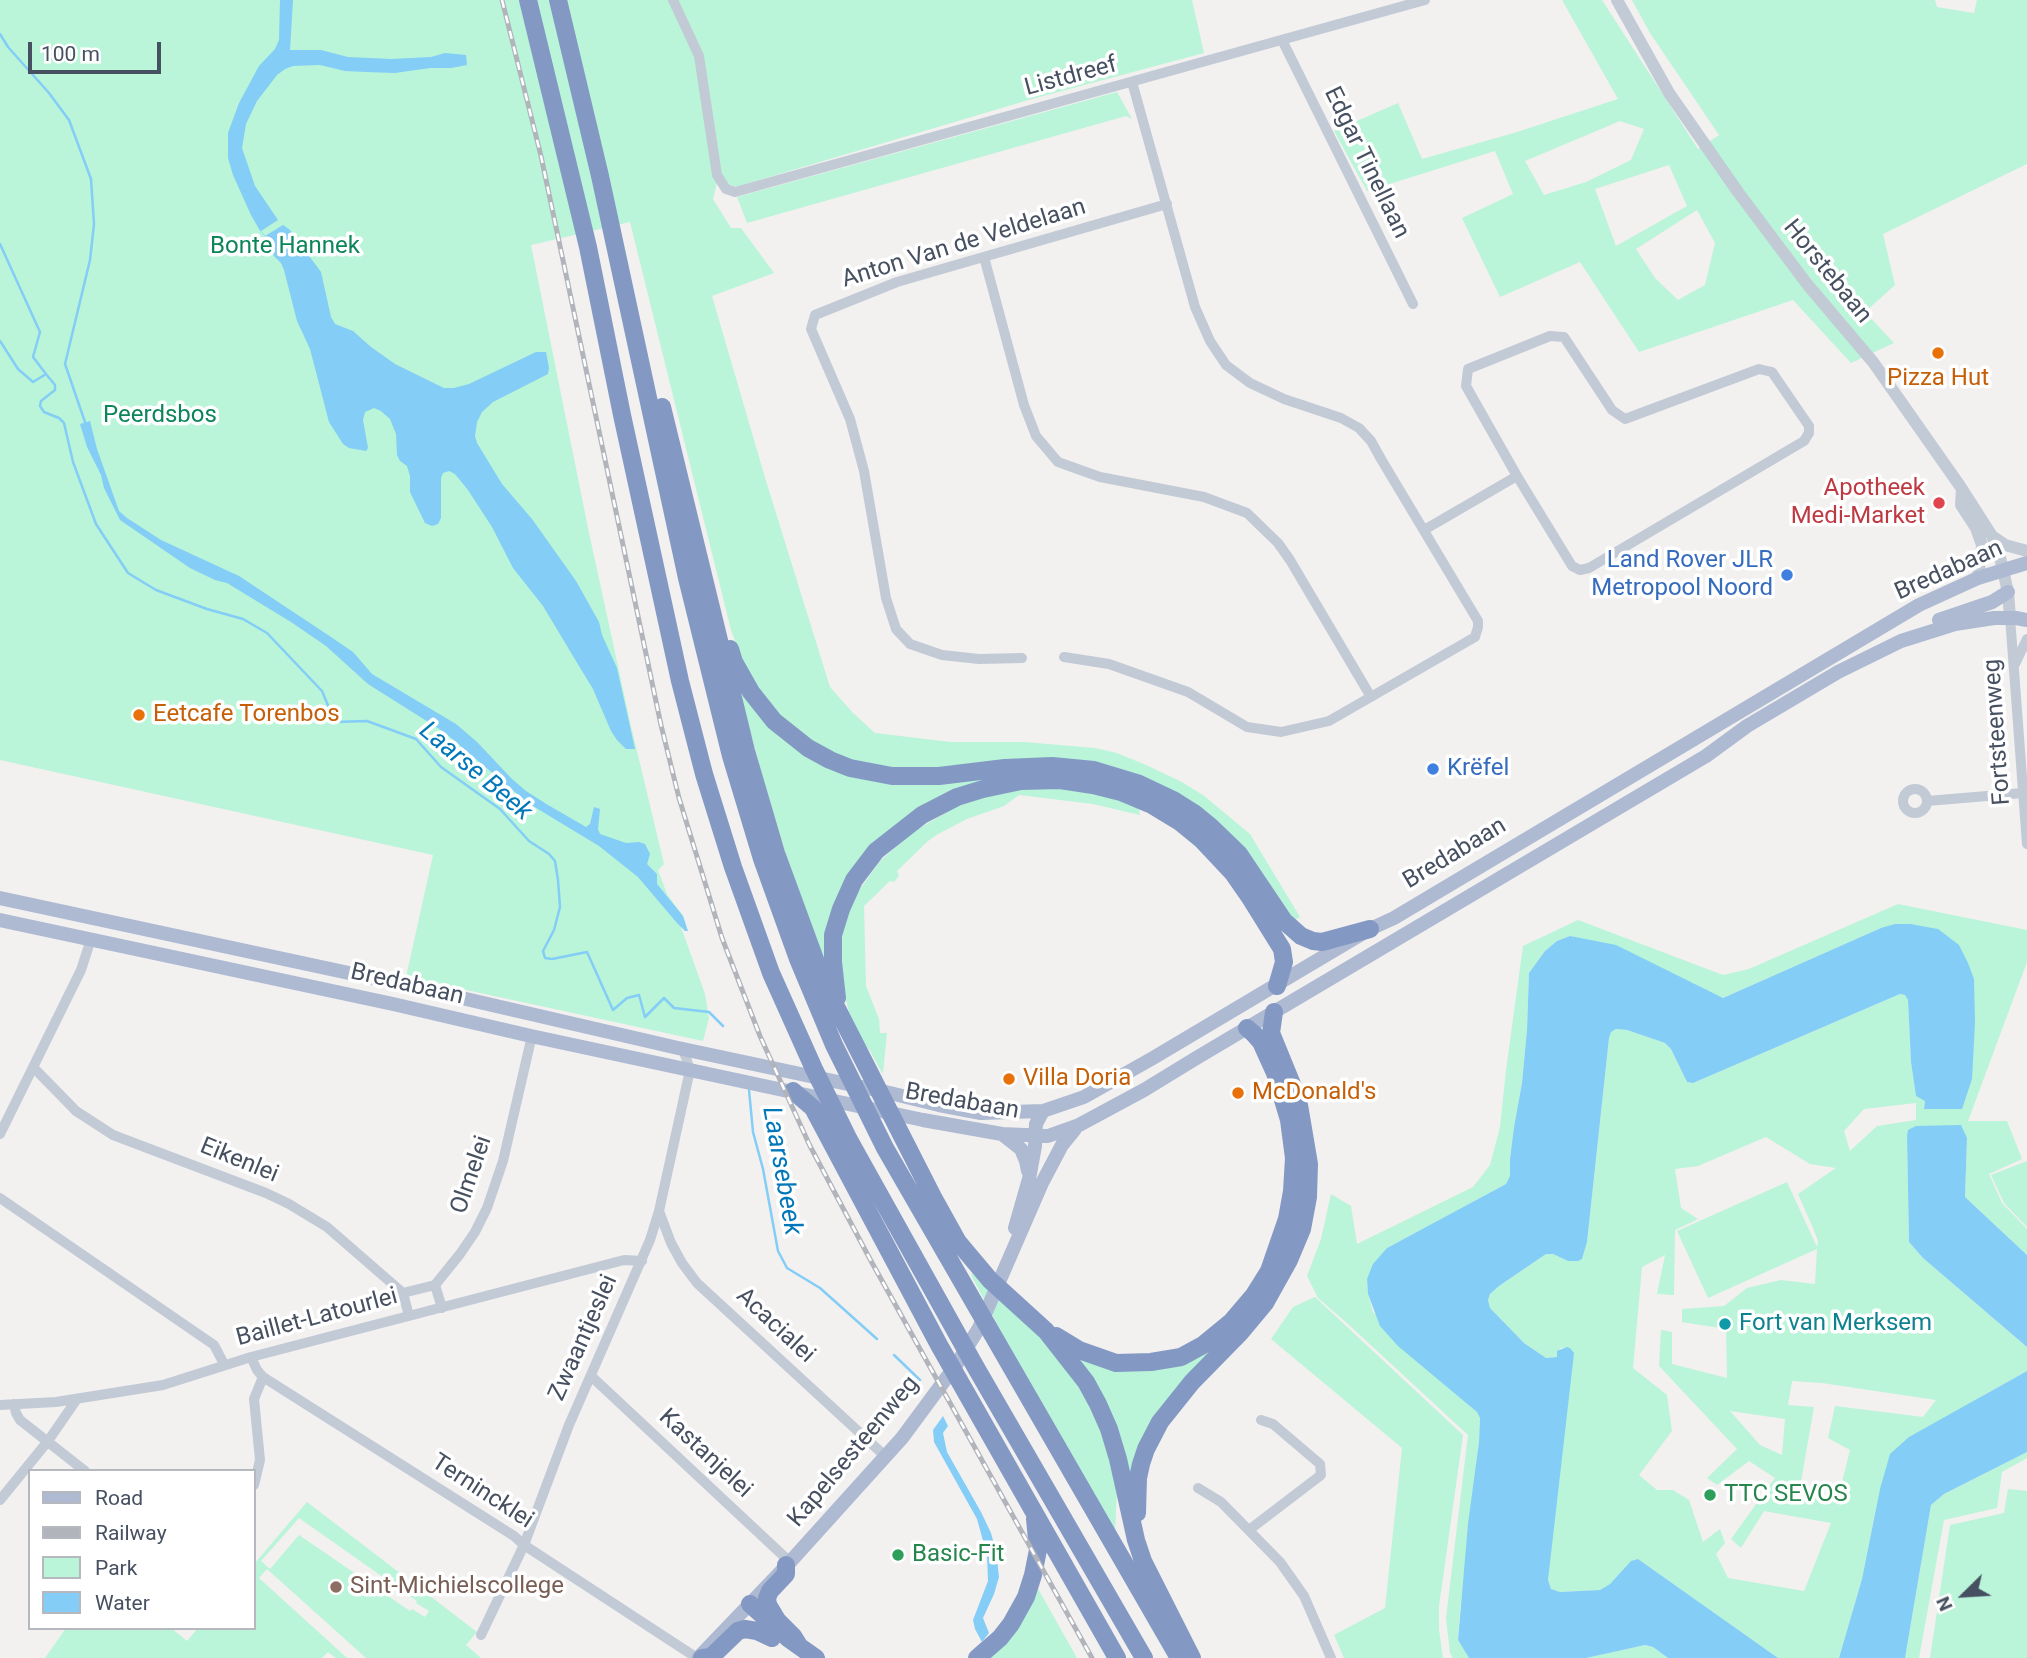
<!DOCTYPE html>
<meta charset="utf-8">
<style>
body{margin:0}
#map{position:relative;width:2027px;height:1658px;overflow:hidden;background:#f3f0f0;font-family:Roboto,sans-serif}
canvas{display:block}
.legend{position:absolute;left:28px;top:1469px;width:228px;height:161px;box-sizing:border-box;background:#fff;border:2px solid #b5b9bf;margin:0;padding:9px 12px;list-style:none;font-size:21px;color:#465060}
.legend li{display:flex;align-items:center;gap:14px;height:35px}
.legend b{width:35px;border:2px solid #b5b9bf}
.north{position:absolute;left:1929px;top:1560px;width:70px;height:70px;-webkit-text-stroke:5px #fff;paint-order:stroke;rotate:246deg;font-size:19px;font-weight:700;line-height:28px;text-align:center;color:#465060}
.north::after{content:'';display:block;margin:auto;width:24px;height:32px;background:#465060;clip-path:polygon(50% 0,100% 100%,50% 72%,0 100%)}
.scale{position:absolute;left:28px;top:42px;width:133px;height:32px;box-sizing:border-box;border:4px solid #465060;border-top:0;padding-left:9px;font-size:21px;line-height:24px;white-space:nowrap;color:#465060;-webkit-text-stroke:5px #fff;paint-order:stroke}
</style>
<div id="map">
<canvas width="2027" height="1658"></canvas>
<ul class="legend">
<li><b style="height:9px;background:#adbad2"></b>Road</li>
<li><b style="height:9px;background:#b1b4bb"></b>Railway</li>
<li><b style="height:19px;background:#baf4d9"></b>Park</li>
<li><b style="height:19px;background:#83cdf6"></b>Water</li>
</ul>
<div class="north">N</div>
<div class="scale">100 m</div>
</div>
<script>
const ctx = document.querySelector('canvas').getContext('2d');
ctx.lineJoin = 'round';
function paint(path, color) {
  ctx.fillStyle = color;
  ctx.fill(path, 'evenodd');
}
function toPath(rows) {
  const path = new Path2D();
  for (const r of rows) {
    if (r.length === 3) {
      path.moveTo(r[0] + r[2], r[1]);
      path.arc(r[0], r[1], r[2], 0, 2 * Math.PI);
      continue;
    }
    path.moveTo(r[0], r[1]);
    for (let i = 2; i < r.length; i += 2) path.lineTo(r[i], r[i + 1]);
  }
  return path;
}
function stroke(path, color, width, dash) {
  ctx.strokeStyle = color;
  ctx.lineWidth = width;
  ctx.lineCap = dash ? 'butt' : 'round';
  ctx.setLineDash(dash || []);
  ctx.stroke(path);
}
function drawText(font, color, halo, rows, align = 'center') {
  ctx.font = font + ' Roboto,sans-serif';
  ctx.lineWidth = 7;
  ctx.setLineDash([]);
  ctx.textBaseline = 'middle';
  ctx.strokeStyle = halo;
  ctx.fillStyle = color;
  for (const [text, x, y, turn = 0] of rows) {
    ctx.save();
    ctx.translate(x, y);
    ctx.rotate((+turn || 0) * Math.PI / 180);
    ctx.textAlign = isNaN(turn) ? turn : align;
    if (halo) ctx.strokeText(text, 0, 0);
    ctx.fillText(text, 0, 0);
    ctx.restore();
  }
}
paint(toPath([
 [0,0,1192,0,1204,53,1032,99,739,186,733,186,727,184,721,176,720,170,713,199,731,228,741,228,774,273,712,296,766,481,830,687,852,712,875,733,951,742,1024,742,1095,748,1117,753,1146,765,1180,781,1203,795,1250,834,1300,917,1293,921,1199,809,942,768,880,767,852,761,831,753,793,728,767,702,742,660,731,630,630,222,531,245,589,533,631,726,664,864,658,870,667,894,683,916,686,925,681,927,705,994,709,1018,703,1041,406,977,433,855,0,760],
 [1562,0,1602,0,1698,149,1719,135,1650,33,1632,0,1935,0,1937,7,1974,13,1977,0,2027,0,2027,164,1883,234,1895,285,1865,312,1894,343,1851,363,1793,300,1639,352,1580,262,1500,297,1462,218,1513,194,1495,151,1367,191,1334,131,1398,103,1422,159,1514,133,1618,99],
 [1620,121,1644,129,1631,160,1586,182,1544,195,1525,161],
 [1669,165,1687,206,1616,246,1595,189],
 [1697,210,1715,243,1705,285,1678,300,1655,278,1636,249],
 [1117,92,1132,119,1126,116,747,223,737,197],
 [737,678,745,691,859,775,1011,772,1000,781,871,852,825,963,794,881,764,784,753,741,740,700],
 [1027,789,1063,789,1113,797,1139,808,1140,815,1093,804,1019,795,1004,806,967,819,938,834,928,841,897,871,899,876,894,882,890,881,864,906,866,986,879,1019,880,1033,887,1033,883,1073,882,1073,869,1049,864,1047,850,1017,843,987,840,959,842,929,853,899,879,862,911,833,954,808,970,801,998,793],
 [1898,904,2027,930,2027,962,1968,1121,2007,1121,2022,1159,1989,1174,2002,1203,2027,1229,2027,1255,1965,1197,1967,1138,1908,1130,1907,1135,1909,1242,1923,1258,2027,1347,2027,1371,1982,1396,1880,1489,1862,1579,1839,1658,1778,1658,1638,1559,1631,1561,1610,1584,1600,1590,1560,1592,1551,1589,1548,1580,1570,1348,1561,1348,1557,1357,1546,1358,1524,1343,1490,1308,1488,1300,1490,1294,1499,1286,1546,1254,1553,1254,1568,1261,1582,1259,1587,1242,1609,1038,1611,1032,1616,1029,1627,1030,1665,1043,1671,1049,1687,1082,1693,1083,1900,994,1905,995,1908,999,1911,1062,1916,1095,1925,1101,1924,1109,1962,1109,1881,928,1723,998,1586,941,1570,936,1557,941,1545,951,1529,973,1527,1030,1522,1083,1514,1127,1510,1159,1510,1176,1506,1184,1387,1248,1367,1279,1368,1294,1373,1312,1477,1412,1480,1418,1479,1442,1460,1611,1458,1640,1469,1658,1453,1658,1450,1653,1446,1618,1468,1435,1348,1324,1318,1298,1307,1276,1321,1239,1331,1194,1351,1206,1357,1244,1473,1187,1490,1165,1500,1127,1506,1070,1523,946,1578,920,1723,975,1749,969],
 [1916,1103,1916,1120,1877,1126,1850,1151,1844,1131,1864,1109],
 [1766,1137,1810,1164,1836,1168,1798,1194,1813,1228,1818,1241,1817,1247,1787,1182,1677,1231,1708,1298,1817,1249,1815,1284,1781,1280,1747,1288,1724,1306,1682,1309,1682,1322,1726,1329,1727,1378,1672,1364,1672,1332,1661,1330,1659,1366,1737,1449,1707,1478,1717,1485,1749,1461,1775,1478,1731,1539,1741,1548,1764,1511,1831,1523,1804,1591,1728,1578,1716,1554,1725,1543,1720,1529,1703,1542,1689,1500,1673,1490,1657,1490,1639,1475,1672,1431,1667,1395,1633,1368,1642,1267,1665,1255,1657,1294,1674,1295,1675,1230,1698,1219,1681,1208,1675,1169,1698,1166],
 [1792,1381,1822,1383,1936,1400,1923,1417,1835,1406,1828,1438,1850,1450,1837,1502,1799,1493,1814,1407,1788,1405],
 [1730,1411,1785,1419,1782,1455,1760,1445],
 [2027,1161,2027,1227,2004,1203,1991,1175],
 [972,1273,1006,1306,1061,1355,1106,1435,1117,1490,1115,1531,1005,1339,971,1275],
 [1315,1297,1463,1435,1439,1606,1439,1629,1443,1658,1344,1658,1334,1635,1385,1608,1402,1448,1271,1339,1293,1307],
 [1249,1306,1183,1387,1133,1487,1074,1352,1155,1366],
 [2027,1452,2027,1458,2002,1472,1997,1508,1944,1520,1919,1658,1905,1658,1931,1505,1944,1494],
 [2008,1489,2027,1491,2027,1658,1930,1658,1950,1525,2004,1513],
 [307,1502,477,1632,466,1645,481,1658,366,1658,267,1569,259,1578,347,1658,336,1658,328,1652,322,1658,45,1658,66,1628,171,1628,187,1641,198,1628,254,1628,254,1564],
 [299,1518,417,1601,416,1603,429,1611,425,1617,412,1609,410,1611,299,1535,270,1569,261,1561],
 [1036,1585,1077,1658,985,1658],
 [1645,1645,1653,1647,1668,1658,1586,1658]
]), '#baf4d9');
paint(toPath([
 [280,0,293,0,290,50,321,50,348,57,391,59,431,57,445,53,466,55,467,65,451,68,430,68,395,73,366,72,345,71,320,65,293,66,285,69,277,75,257,101,246,124,242,148,255,186,278,220,261,231,265,236,283,225,290,230,321,272,331,317,335,324,353,331,371,347,395,364,444,388,454,388,469,384,536,352,546,352,549,368,548,374,493,402,482,412,477,422,475,436,477,443,502,484,532,519,576,581,599,622,602,635,617,668,635,749,626,749,617,740,611,731,593,689,579,666,543,606,513,568,492,527,468,490,455,474,449,471,443,473,441,478,441,518,438,524,432,526,425,523,410,492,410,476,407,466,400,461,397,455,396,434,390,419,381,411,374,408,365,412,363,420,368,448,366,451,349,448,343,444,329,422,310,349,297,321,284,270,281,263,274,256,268,241,259,229,251,215,233,175,228,158,228,133,239,103,259,66,275,49,279,40],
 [90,421,97,449,119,511,127,518,161,540,239,576,328,635,353,652,372,674,456,724,477,742,512,779,526,791,548,805,586,827,590,824,594,807,600,809,598,829,600,834,626,843,639,842,645,844,650,854,647,864,657,874,657,884,683,916,688,931,685,931,677,923,638,877,599,846,528,803,444,732,368,684,326,646,291,622,227,583,215,580,190,568,120,520,104,488,101,475,87,447,80,424],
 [1895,924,1910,924,1938,929,1959,945,1968,963,1974,979,1975,1022,1972,1079,1962,1109,1924,1109,1925,1101,1916,1096,1911,1062,1908,1000,1905,995,1900,994,1693,1083,1687,1082,1671,1049,1665,1043,1627,1030,1616,1029,1611,1032,1609,1038,1587,1242,1582,1259,1578,1261,1568,1261,1553,1254,1546,1254,1499,1286,1490,1294,1488,1300,1490,1308,1524,1343,1546,1358,1557,1357,1557,1351,1567,1347,1570,1348,1574,1353,1548,1580,1551,1589,1560,1592,1600,1590,1610,1584,1631,1561,1638,1559,1778,1658,1668,1658,1653,1647,1645,1645,1586,1658,1469,1658,1458,1640,1468,1524,1479,1442,1480,1418,1477,1412,1398,1346,1380,1326,1368,1294,1367,1279,1373,1264,1387,1248,1506,1184,1510,1176,1510,1159,1514,1127,1522,1083,1527,1030,1529,973,1545,951,1557,941,1570,936,1616,945,1723,998,1881,928],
 [1961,1125,1967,1138,1965,1197,2027,1255,2027,1347,1923,1258,1909,1242,1907,1135,1908,1130,1916,1126],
 [2027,1371,2027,1452,1944,1494,1931,1505,1905,1658,1839,1658,1862,1579,1880,1489,1890,1454,1909,1437],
 [943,1416,948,1426,943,1433,947,1452,981,1512,991,1533,996,1551,999,1577,994,1594,983,1618,989,1633,982,1642,975,1629,973,1620,988,1581,987,1555,977,1519,934,1442,933,1430]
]), '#83cdf6');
stroke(toPath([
 [0,34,8,47,49,93,69,120,91,179,94,224,90,260,65,364,86,425],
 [0,244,40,332,33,357,46,374],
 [0,341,18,369,33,382,46,374,55,385,55,390,41,401,40,406,44,412,59,418,64,423,73,462,96,524,128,573,156,590,207,609,243,619,267,633,322,691,335,722,367,721,416,739,441,767,500,809,529,841,549,854,555,861,558,880,560,907,554,930,543,951,545,958,552,959,587,952,613,1010,627,998,639,995,645,1017,664,998,674,1008,709,1012,723,1026],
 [749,1090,753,1132,763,1169,778,1251,787,1268,820,1288,877,1339],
 [894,1355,920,1380]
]), '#83cdf6', 2.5);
stroke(toPath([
 [673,0,699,56,717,175,726,189,735,192,1425,0],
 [1282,40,1413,304],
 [984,257,1024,405,1036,436,1058,462,1100,477,1204,497,1247,513,1278,543,1290,560,1371,697],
 [1424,530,1517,476,1466,386,1468,369,1550,336,1564,337,1612,410,1625,419,1759,369,1772,372,1809,426,1809,433,1804,441,1589,568,1580,570,1572,566,1517,476],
 [2010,617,2027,844],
 [1064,657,1109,664,1188,692,1247,727,1281,732,1329,721,1475,637,1478,627,1478,621,1381,459,1371,441,1359,428,1341,418,1284,399,1250,383,1226,365,1210,341,1195,307,1132,82],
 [1022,658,979,659,942,655,910,644,896,629,886,598,864,471,850,419,811,329,815,315,897,282,1167,204],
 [2015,664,2027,639],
 [1915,801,12],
 [1927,801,2023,793],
 [33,1067,76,1111,113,1135,266,1193,289,1204,327,1227,403,1293,409,1316],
 [0,1134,81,970,91,939],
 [0,1198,214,1345,224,1364],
 [659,1211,671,1243,682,1263,697,1283,885,1456],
 [435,1285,460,1254,475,1232,487,1208,503,1161,530,1044],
 [435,1285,442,1308],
 [403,1293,435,1285],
 [251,1357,257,1370,263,1377,514,1536,524,1545,697,1658],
 [591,1376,790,1562],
 [14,1404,16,1413,20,1420,85,1471],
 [0,1405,56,1402,163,1385,251,1357,624,1260,642,1261],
 [254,1485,260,1460,254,1399,263,1377],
 [1198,1488,1221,1502,1280,1562,1304,1596,1331,1658],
 [0,1500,48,1441,77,1399],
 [1249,1530,1321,1475,1320,1464,1273,1424,1261,1420],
 [481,1635,524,1545,569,1425,650,1240,659,1211,690,1070,683,1049]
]), '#c2cad6', 10);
stroke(toPath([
 [1617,0,1669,93,1738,192,1807,284,1873,362,1960,486,1992,536,1999,553,2008,592,2010,617],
 [1962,489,1961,505,1976,528,1982,545,1978,578],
 [1992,536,2005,545,2027,551]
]), '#c2cad6', 12);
stroke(toPath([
 [1939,620,1992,602,2008,592],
 [0,898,414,987,678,1048,890,1093,939,1105,981,1113,1043,1111,1084,1097,1153,1058,1370,929,1394,918,1919,605,1978,578,2027,563],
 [0,920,393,1004,531,1036,923,1120,1002,1134,1048,1136,1079,1125,1144,1090,1198,1057,1706,756,1747,726,1838,672,1901,641,1955,624,1994,618,2016,618,2027,620],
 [1002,1134,1021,1149,1026,1161,1028,1171],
 [1015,1228,1029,1179,1035,1146,1036,1124,1043,1111],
 [698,1658,790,1562,902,1438,956,1365,979,1328,1042,1183,1062,1145,1075,1129]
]), '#adbad2', 14);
stroke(toPath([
 [528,0,588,247,622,415,680,681,704,774,733,867,771,973,814,1069,849,1140,975,1366,1144,1658],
 [558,0,600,176,687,578,731,756,762,859,798,959,834,1045,885,1148,1179,1658],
 [662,407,746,751,776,853,823,981,933,1197,958,1242,990,1280,1046,1331,1086,1382,1098,1404,1109,1429,1118,1459,1136,1540,1143,1561,1192,1658],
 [730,649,734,662,751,692,774,721,808,748,830,760,850,768,892,776,939,776,1005,768,1052,766,1094,770,1137,783,1175,801,1194,813,1211,827,1239,854,1284,921,1301,936,1313,941,1322,942,1370,929],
 [837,998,833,962,833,935,841,909,854,880,876,851,922,815,957,797,983,789,1021,781,1060,780,1093,785,1121,792,1152,805,1180,822,1202,840,1233,873,1249,896,1282,949,1284,962,1277,986],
 [793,1091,813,1108,939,1345,1117,1658],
 [1056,1336,1079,1350,1116,1363,1151,1362,1181,1357,1203,1345,1231,1322,1254,1295,1269,1271,1287,1219,1292,1191,1294,1158,1289,1120,1275,1073,1261,1042,1254,1034,1247,1028],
 [1137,1513,1138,1478,1141,1464,1146,1449,1160,1422,1192,1382,1240,1333,1265,1303,1289,1260,1302,1229,1308,1197,1309,1164,1298,1099,1271,1033,1274,1012],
 [786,1565,786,1574,770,1591,767,1598,768,1605,777,1620,793,1636,798,1644],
 [750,1604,789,1639,816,1658],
 [702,1658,711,1657,738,1631,745,1629,757,1631,772,1638],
 [977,1658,1000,1638,1011,1624,1026,1597,1033,1575,1038,1550,1035,1519]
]), '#8399c4', 18);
const rail = toPath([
 [502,0,541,156,661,725,679,798,722,938,760,1036,810,1146,871,1261,1092,1658]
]);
stroke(rail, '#b1b4bb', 5);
stroke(rail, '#fff', 2.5, [8]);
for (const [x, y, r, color] of [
 [1938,353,7,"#e8710a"],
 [1939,503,7,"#e0444e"],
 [1787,575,7,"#3f7fe0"],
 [139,715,7,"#e8710a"],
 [1433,769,7,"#3f7fe0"],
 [1009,1079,7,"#e8710a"],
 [1238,1093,7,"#e8710a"],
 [1725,1324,7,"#0f9aa8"],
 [1710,1495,7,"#2e9e5b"],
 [898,1555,7,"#2e9e5b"],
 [336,1587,7,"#8d6e63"]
]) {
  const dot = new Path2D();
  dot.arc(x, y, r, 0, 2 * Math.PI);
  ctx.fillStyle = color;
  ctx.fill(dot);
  stroke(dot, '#fff', 2.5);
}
drawText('24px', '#465060', '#fff', [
 ["Listdreef",1071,77,-15],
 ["Edgar Tinellaan",1366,163,64],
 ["Anton Van de Veldelaan",964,244,-17],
 ["Horstebaan",1827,272,51],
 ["Bredabaan",1949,571,-24],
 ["Fortsteenweg",1998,732,-94],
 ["Bredabaan",1455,854,-31],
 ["Bredabaan",407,985,13],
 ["Bredabaan",962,1102,10],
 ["Eikenlei",239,1161,22],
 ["Olmelei",472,1175,-71],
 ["Baillet-Latourlei",317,1318,-15],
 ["Acacialei",775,1326,43],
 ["Zwaantjeslei",584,1338,-66],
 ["Kapelsesteenweg",854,1452,-50],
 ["Kastanjelei",705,1454,43],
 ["Ternincklei",482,1492,33]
]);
drawText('24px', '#0d855a', '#fff', [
 ["Bonte Hannek",285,247],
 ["Peerdsbos",160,416]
]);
drawText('24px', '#c56008', '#fff', [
 ["Pizza Hut",1938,379,"center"],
 ["Eetcafe Torenbos",153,715],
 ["Villa Doria",1023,1079],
 ["McDonald's",1252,1093]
], 'left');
drawText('24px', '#be3a42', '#fff', [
 ["Apotheek",1925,489],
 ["Medi-Market",1925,517]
], 'right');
drawText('24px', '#366cbe', '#fff', [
 ["Land Rover JLR",1773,561],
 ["Metropool Noord",1773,589],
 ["Krëfel",1447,769,"left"]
], 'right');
drawText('24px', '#0d838f', '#fff', [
 ["Fort van Merksem",1739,1324]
], 'left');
drawText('24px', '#27864d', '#fff', [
 ["TTC SEVOS",1724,1495],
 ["Basic-Fit",912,1555]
], 'left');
drawText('24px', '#785e54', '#fff', [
 ["Sint-Michielscollege",350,1587]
], 'left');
drawText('italic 26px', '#0077b9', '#fff', [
 ["Laarse Beek",475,772,40],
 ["Laarsebeek",781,1171,80]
]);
</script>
